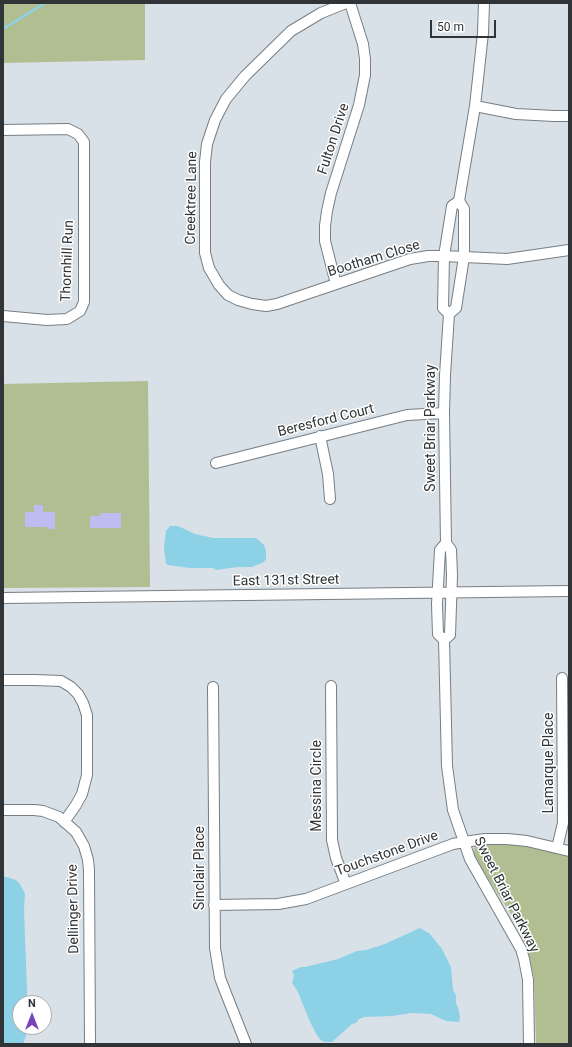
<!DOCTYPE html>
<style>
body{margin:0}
#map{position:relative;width:572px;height:1047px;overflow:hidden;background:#d8e1e7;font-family:Roboto,sans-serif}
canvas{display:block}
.frame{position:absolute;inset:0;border:4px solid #303436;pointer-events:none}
.north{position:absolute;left:12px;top:995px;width:40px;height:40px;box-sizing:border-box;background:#fff;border:1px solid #acaeaf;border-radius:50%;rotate:0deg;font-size:11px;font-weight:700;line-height:16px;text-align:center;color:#303436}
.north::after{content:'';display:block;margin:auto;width:14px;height:18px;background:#7942b9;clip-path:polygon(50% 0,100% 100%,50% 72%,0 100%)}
.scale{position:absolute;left:430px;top:20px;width:66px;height:18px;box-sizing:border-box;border:2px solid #303436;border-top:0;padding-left:5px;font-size:12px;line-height:14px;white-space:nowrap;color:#303436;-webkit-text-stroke:3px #fff;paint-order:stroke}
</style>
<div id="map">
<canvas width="572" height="1047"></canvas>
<div class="frame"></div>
<div class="north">N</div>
<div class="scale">50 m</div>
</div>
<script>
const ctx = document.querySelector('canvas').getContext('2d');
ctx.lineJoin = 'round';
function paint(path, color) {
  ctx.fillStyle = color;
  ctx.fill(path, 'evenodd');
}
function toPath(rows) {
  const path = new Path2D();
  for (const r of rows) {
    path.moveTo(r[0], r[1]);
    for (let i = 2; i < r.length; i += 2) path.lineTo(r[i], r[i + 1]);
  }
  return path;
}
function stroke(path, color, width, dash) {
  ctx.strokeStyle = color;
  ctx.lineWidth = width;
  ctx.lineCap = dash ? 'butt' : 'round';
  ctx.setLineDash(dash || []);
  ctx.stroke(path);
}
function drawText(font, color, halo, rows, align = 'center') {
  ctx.font = font + ' Roboto,sans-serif';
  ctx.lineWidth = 3;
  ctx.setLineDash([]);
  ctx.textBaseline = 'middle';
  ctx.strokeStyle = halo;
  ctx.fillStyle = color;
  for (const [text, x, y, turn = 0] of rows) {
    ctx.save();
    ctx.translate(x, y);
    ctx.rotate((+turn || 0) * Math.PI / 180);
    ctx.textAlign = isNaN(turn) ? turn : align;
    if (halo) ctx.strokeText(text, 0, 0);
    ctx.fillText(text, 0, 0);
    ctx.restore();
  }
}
paint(toPath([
 [3,3,145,3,145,60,3,63],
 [148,381,150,587,3,588,3,384],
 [491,842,536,847,569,857,569,1044,536,1044,534,978,526,944,515,920,475,859,473,854,475,846]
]), '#b0be91');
paint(toPath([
 [170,526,178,526,195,534,213,538,256,538,264,545,266,551,266,559,264,562,252,567,238,567,216,570,213,568,190,568,168,565,166,564,164,547,166,531],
 [3,876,16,880,20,884,25,894,24,910,27,990,27,1003,20,1003,20,1027,26,1027,26,1036,23,1044,3,1044],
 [420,928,430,934,442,949,451,967,453,990,456,995,456,1003,459,1011,460,1018,459,1022,446,1021,431,1014,412,1013,392,1016,364,1017,359,1019,356,1023,352,1024,332,1042,326,1042,322,1041,318,1037,310,1022,298,992,292,983,294,975,292,971,301,967,305,967,338,959,357,951,366,950,385,944]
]), '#8dd1e7');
stroke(toPath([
 [3,29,45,3]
]), '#8dd1e7', 2.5);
paint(toPath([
 [34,505,43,505,43,512,55,512,55,529,47,529,47,527,25,527,25,512,34,512],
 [100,513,121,513,121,528,90,528,90,516,101,516]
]), '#bebbf1');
const minor = toPath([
 [346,3,321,13,291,31,245,76,226,99,215,120,207,144,205,162,205,253,209,268,219,285,228,295,238,300,252,304,266,306,277,304,410,259,428,256,444,256,507,259,569,250],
 [475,106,516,114,554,116,569,116],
 [3,130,68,129,78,134,84,142,84,302,80,311,67,319,47,320,3,316],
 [336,284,325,241,325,226,327,211,331,193,359,105,365,75,365,59,363,44,350,3],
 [449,314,443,308,444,256,452,206,459,201],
 [320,436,328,474,330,499],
 [216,463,407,415,444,413],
 [446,543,440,550,437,604,438,634,444,640,447,766,453,810,470,859,521,949,524,959,528,980,529,1044],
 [3,598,569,591],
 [444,640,450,635,452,575,451,550,446,543,444,413,445,375,449,314,456,308,464,257,464,209,459,201,475,106,483,33,484,3],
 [3,680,35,680,61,681,71,687,78,694,83,703,87,715,87,775,82,794,76,805,64,822],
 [331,686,332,840,336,858,346,884],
 [213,687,215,948,220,978,225,991,246,1044],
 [3,810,34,810,43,811,59,817,76,832,84,846,88,860,89,870,90,1044],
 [557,848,563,823,562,678],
 [214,905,278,904,306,899,453,844,464,842,485,839,507,839,527,841,569,851]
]);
stroke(minor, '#777e84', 12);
stroke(minor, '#fff', 10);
drawText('14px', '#303436', '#fff', [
 ["Fulton Drive",334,139,-72],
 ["Creektree Lane",192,198,-89],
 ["Bootham Close",374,259,-17],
 ["Thornhill Run",68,261,-88],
 ["Beresford Court",326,421,-14],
 ["Sweet Briar Parkway",431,428,-90],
 ["East 131st Street",286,581,-1],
 ["Lamarque Place",549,763,-90],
 ["Messina Circle",317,786,-90],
 ["Touchstone Drive",387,854,-20],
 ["Sinclair Place",200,868,-90],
 ["Sweet Briar Parkway",506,895,63],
 ["Dellinger Drive",74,909,-91]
]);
</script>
